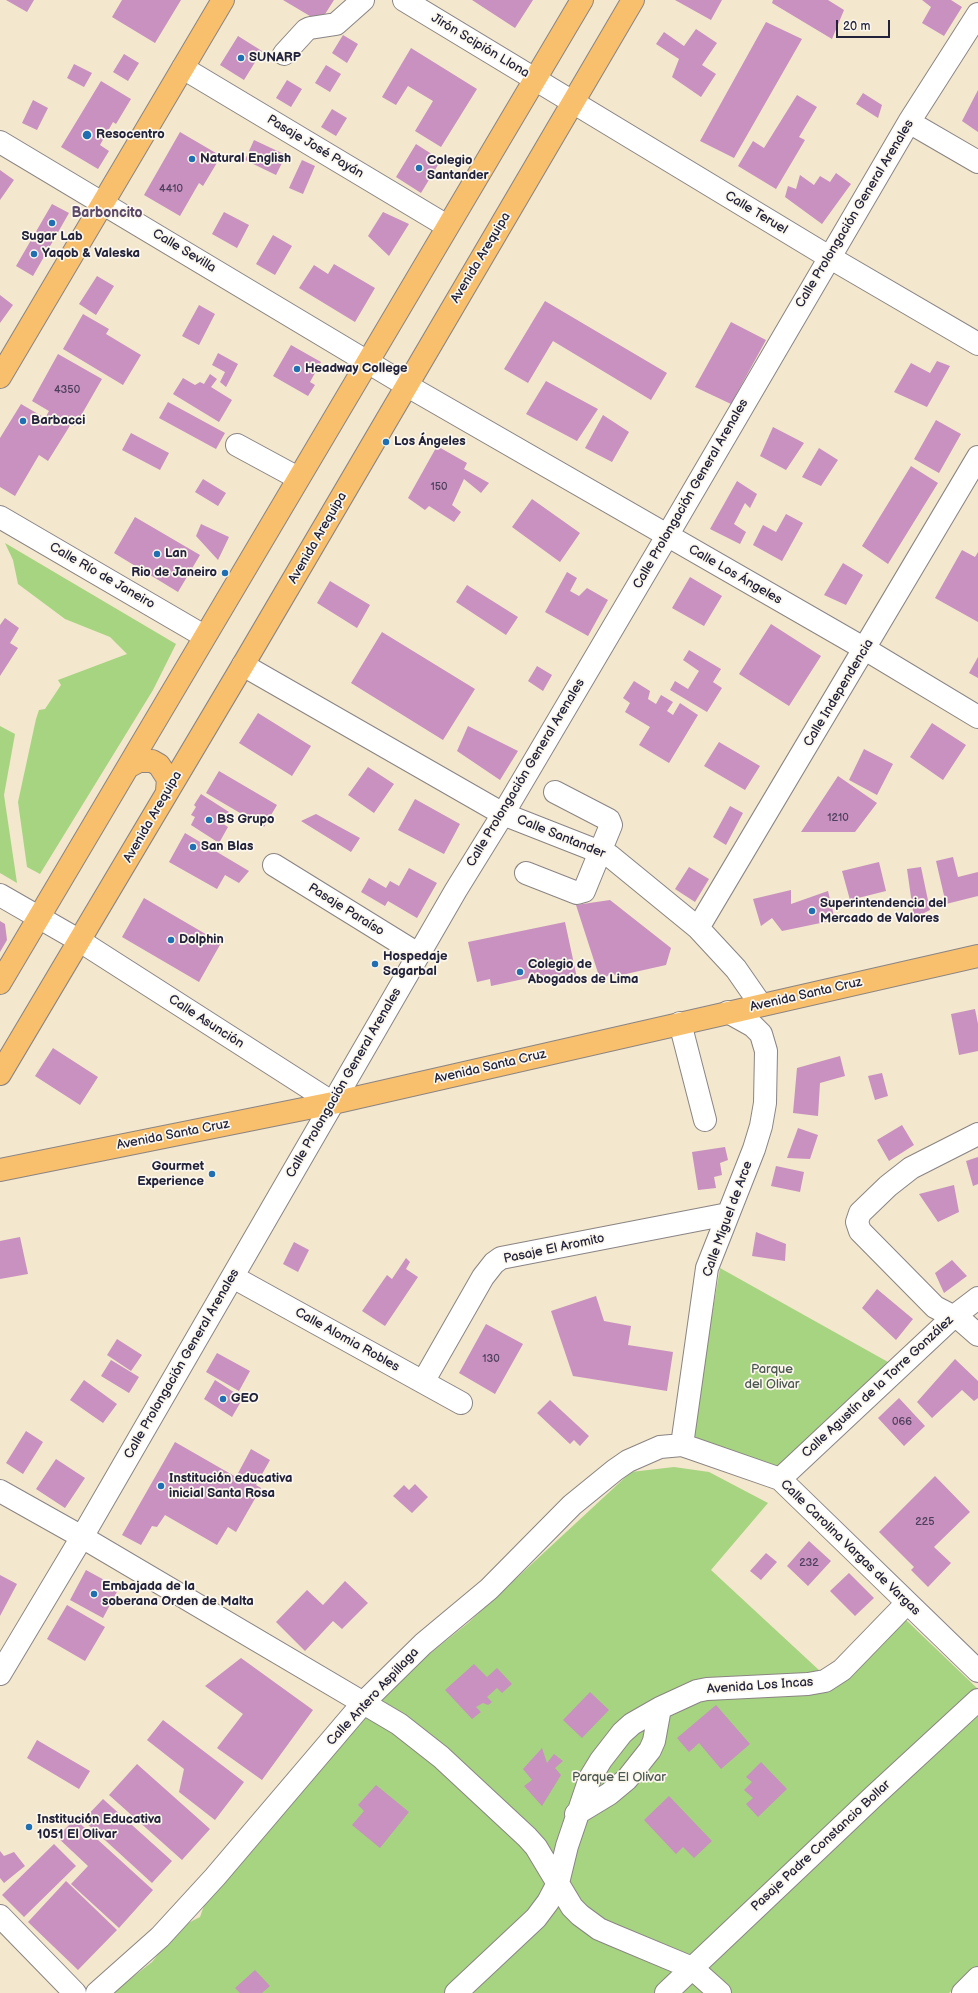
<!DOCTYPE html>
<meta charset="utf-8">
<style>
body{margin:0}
#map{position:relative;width:978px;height:1993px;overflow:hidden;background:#f3e7cd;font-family:"Balsamiq Sans",sans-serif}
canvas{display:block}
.scale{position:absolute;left:836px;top:20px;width:54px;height:18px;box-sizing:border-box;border:2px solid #22223b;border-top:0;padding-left:5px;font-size:12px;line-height:14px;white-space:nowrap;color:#22223b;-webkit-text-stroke:3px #fbf7ec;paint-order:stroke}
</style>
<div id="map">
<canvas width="978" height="1993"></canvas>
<div class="scale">20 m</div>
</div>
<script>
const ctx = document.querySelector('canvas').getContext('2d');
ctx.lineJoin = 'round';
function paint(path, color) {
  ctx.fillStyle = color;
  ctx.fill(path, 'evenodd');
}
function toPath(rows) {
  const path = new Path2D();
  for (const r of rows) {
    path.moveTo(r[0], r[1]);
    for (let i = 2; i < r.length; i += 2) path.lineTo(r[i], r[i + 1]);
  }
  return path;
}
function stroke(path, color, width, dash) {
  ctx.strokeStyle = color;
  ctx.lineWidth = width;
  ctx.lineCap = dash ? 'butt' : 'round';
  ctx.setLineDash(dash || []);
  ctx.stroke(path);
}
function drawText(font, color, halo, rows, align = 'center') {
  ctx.font = font + ' "Balsamiq Sans",sans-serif';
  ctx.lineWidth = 3.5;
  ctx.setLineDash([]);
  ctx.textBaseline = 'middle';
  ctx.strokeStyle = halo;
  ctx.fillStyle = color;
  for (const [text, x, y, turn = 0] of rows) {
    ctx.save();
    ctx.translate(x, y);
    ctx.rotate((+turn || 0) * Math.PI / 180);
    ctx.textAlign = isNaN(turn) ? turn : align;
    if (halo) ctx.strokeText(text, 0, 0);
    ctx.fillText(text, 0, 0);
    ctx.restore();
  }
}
paint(toPath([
 [5,543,176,644,153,690,40,874,27,867,18,802,36,719,39,710,45,709,61,685,58,680,127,654,110,637,65,619,18,584,13,560],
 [0,726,15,734,4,795,17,883,0,873],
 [720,1268,888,1362,774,1472,691,1437],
 [674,1467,709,1472,768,1503,711,1570,834,1684,906,1620,978,1689,978,1966,949,1993,112,1993,152,1962,180,1927,200,1917,208,1894,392,1684,468,1623,631,1472]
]), '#a7d481');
paint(toPath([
 [6,0,34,0,27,12],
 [122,0,181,0,155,43,112,17],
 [283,0,334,0,320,22],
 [472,0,533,0,515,28],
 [675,0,722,0,711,20],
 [773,0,828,0,844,10,832,39,772,3],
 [922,0,951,0,962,7,944,36,922,23,931,7],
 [766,22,802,39,734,158,700,141],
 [696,29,717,43,702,65,716,74,701,97,672,77,679,59,656,44,664,32,684,46],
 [343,35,358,44,347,63,332,53],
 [238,36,262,51,244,80,220,65],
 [411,48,477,89,441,147,415,131,433,101,408,86,396,105,382,97],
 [124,54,139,63,128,81,113,72],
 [74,64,92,73,84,87,67,78],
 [326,65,341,74,330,92,315,83],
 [287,80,302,89,291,107,276,98],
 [101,81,131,99,116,124,113,122,100,145,109,151,98,169,61,147],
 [978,90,978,132,962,121],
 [863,93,882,105,878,118,856,104],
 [797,95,817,107,799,137,805,140,776,189,738,166,753,141,764,148],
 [33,100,48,108,37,130,22,123],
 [332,109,347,118,336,136,321,127],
 [180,132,221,156,203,186,199,183,180,216,144,195],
 [254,140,286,155,276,175,245,160],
 [416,144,441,160,421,193,396,177],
 [302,160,315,166,303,194,289,188],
 [0,170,14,180,0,200],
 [836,173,851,184,822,224,785,197,788,186,796,189,800,175,814,185,820,176,830,182],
 [52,204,69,213,33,276,16,266],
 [224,212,249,225,237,248,212,234],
 [383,212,409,224,389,256,368,236],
 [273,235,292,246,275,275,256,264],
 [334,264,375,288,355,322,299,288,314,265,328,274],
 [97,276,114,286,96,315,79,304],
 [0,295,13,305,0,323],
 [545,301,667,373,651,400,553,341,528,383,504,369],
 [199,305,215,314,199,345,182,336],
 [83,314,109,329,106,334,141,355,123,385,63,349],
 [731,322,766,340,731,404,695,387],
 [291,345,321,362,310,382,315,385,308,396,273,376],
 [218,353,238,364,226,387,220,382,225,372,212,365],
 [58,354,102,379,75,426,71,424,48,461,39,455,15,496,0,487,0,438,21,404,45,418,49,411,32,401],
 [937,361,950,366,927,407,894,392,911,363,930,373],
 [210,374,217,379,211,387,232,400,219,422,173,394,183,378,195,385,200,382,204,384],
 [546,381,598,409,577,441,526,414],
 [168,402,225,433,216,449,159,418],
 [603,415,629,432,612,462,585,448],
 [936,420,961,434,939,473,914,459],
 [773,427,804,443,786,470,760,456],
 [131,433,169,453,160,470,122,450],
 [437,446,467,463,464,469,489,483,481,493,464,479,452,505,461,512,454,522,429,506,425,510,408,498],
 [819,448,838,460,821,486,802,477],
 [911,466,938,483,888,564,862,546],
 [203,479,226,493,218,506,195,492],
 [737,481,757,494,750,508,745,503,734,524,746,532,740,544,710,529],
 [532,499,580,533,560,562,512,527],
 [786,514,803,523,782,561,753,545,763,525,776,532],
 [135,517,200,555,178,592,114,553],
 [201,524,229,537,218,560,196,536],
 [962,550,975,557,978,552,978,622,935,598],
 [843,563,863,575,846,605,824,595],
 [567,572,577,578,570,591,579,596,587,588,608,600,588,636,545,612],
 [690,577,722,596,704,626,672,608],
 [330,581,370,605,357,628,317,603],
 [467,585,518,617,506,635,456,602],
 [5,618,19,628,10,643,18,648,0,676,0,625],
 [771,624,821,656,789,706,739,674],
 [382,632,475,689,443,740,351,683],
 [689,650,721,669,713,682,722,688,707,712,670,690,675,681,688,689,699,671,683,660],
 [978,657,978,678,969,673],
 [537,666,552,675,543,691,528,681],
 [634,681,650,691,648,699,656,704,661,695,673,702,667,711,673,715,680,703,698,715,669,763,639,745,650,727,625,712,630,703,623,698],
 [258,713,311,746,292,776,239,743],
 [932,723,966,745,943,780,910,757],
 [468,726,518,751,500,780,457,751],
 [719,742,760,766,745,790,704,766],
 [864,749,893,764,877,795,849,780],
 [368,767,394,784,374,813,348,795],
 [219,771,277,805,264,827,206,793],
 [838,776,877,803,855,832,801,832],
 [201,794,229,812,222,823,228,827,219,843,191,825,195,817,191,815,196,807,194,805],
 [415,799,460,824,444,854,398,830],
 [730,806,743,813,726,845,713,837],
 [316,814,360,838,351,852,301,821],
 [185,833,249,871,239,883,225,875,217,889,169,862],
 [953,857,958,877,978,872,978,896,946,904,936,861],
 [879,862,886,891,850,900,842,871],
 [689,867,709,879,695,902,675,889],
 [921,867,930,910,914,918,907,869],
 [409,868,437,883,417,918,388,901,385,906,361,892,369,878,386,888,390,881,399,886],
 [791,890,791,904,828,891,835,920,782,931,772,918,761,926,753,899],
 [144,898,221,943,199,982,122,937],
 [610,900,671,948,666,965,617,976,612,973,606,977,599,976,576,905],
 [0,921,5,924,7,940,0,952],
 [565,922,577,978,566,980,568,975,544,980,542,975,491,986,490,979,477,982,468,942],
 [975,1009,978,1024,978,1051,959,1055,951,1014],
 [53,1048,98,1077,80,1105,35,1076],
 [840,1056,845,1076,820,1083,818,1116,793,1113,797,1068],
 [882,1073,888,1096,875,1100,868,1076],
 [902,1125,914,1145,889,1161,877,1140],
 [798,1128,818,1135,810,1159,787,1158],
 [725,1147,728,1160,720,1163,722,1175,714,1177,716,1188,698,1190,692,1152],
 [978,1157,978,1184,973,1186,966,1161],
 [776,1166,804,1172,800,1192,771,1186],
 [954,1185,959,1212,938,1222,919,1194],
 [756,1232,786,1244,785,1261,752,1256],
 [20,1237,28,1274,0,1279,0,1241],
 [294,1242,309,1250,298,1272,283,1264],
 [406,1258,410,1262,406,1269,418,1277,385,1326,362,1311,387,1275,392,1279],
 [952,1260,967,1276,944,1293,935,1273],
 [877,1289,913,1319,896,1340,862,1308],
 [596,1296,604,1321,631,1326,628,1345,673,1352,667,1391,573,1376,551,1311],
 [486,1324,523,1344,495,1394,459,1373],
 [117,1339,142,1355,131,1371,107,1355],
 [217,1353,250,1371,239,1391,206,1372],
 [955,1359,978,1381,978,1398,974,1401,962,1390,932,1418,917,1402],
 [111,1360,139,1377,129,1393,101,1376],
 [84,1380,117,1404,103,1423,70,1400],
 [215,1380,243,1398,232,1417,204,1399],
 [899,1398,925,1426,904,1446,878,1418],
 [550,1400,589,1436,580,1446,574,1440,570,1444,537,1413],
 [26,1431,43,1442,23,1474,6,1463],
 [175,1442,236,1477,251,1449,270,1460,256,1485,261,1488,236,1532,228,1527,217,1545,165,1515,157,1527,152,1526,141,1545,122,1535],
 [56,1459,85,1478,65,1508,36,1489],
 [935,1476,970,1512,934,1547,951,1563,928,1587,911,1570,914,1567,879,1532],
 [415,1484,428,1497,412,1513,393,1496,404,1485,409,1490],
 [809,1541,831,1561,808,1586,787,1566],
 [766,1553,777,1562,761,1580,750,1571],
 [86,1570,119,1588,103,1618,70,1600],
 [849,1573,874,1598,855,1616,830,1591],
 [0,1575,17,1584,0,1616],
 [345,1581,368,1603,342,1629,333,1621,305,1651,276,1622,307,1590,323,1605],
 [67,1605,105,1627,85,1661,47,1639],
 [241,1658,313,1710,262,1780,217,1748,243,1714,205,1686],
 [474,1664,487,1677,497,1668,512,1684,502,1693,497,1688,487,1697,492,1702,488,1705,483,1703,476,1707,481,1712,472,1719,445,1690],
 [590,1692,609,1710,582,1738,563,1720],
 [716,1705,750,1744,721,1769,699,1743,689,1752,677,1738],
 [163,1720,244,1782,215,1820,179,1792,184,1769,147,1740],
 [37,1740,90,1771,79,1789,27,1758],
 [542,1748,547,1763,554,1754,563,1761,555,1768,561,1775,542,1806,524,1786,532,1780,523,1769],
 [761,1762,787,1789,758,1817,746,1804,753,1798,744,1790,752,1782,746,1777],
 [137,1764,210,1829,182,1860,109,1795],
 [376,1785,409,1812,380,1848,352,1825,364,1811,358,1805],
 [669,1796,712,1841,694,1858,683,1847,676,1854,644,1820],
 [103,1799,172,1861,152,1883,83,1820],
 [75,1819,153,1890,119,1928,71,1884,88,1866,57,1837],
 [54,1844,76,1866,24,1917,2,1895],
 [0,1851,4,1856,14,1852,25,1866,4,1883,0,1878],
 [66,1881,117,1930,78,1970,28,1922],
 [255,1970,270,1986,262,1993,240,1993,235,1988]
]), '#c891bf');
const minor = toPath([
 [404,0,829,257,978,344],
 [284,54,306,30,310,28,336,24,363,0],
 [183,68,447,226],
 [909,122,978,162],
 [0,142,406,385,865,649,978,717],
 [237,445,298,478],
 [0,517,204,636],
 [243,665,503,814,610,856,698,928,736,969,761,1005],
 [274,865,418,954],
 [526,873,577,893,584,891,611,825,609,820,555,792],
 [0,895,80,941,333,1103],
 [698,928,978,457],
 [680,1023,705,1120],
 [978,1134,911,1168,888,1186,860,1213,857,1222,860,1231,935,1307,962,1321,978,1335],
 [233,1277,461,1403],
 [423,1382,483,1277,494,1263,501,1258,728,1214],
 [682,1445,707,1268,754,1149,761,1126,765,1103,766,1051,761,1034,753,1026,728,1012],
 [780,1479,953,1317,978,1298],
 [0,1491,82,1537,399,1724,441,1757,527,1837,536,1847,572,1907,580,1915,599,1929,613,1935,692,1968,720,1993],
 [0,1674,82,1537,456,890,503,814,667,536,909,122,978,14],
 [576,1814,609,1794,627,1779,650,1750,654,1741,660,1708],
 [0,1916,75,1993],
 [97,1993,160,1937,215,1877,364,1702,423,1644,489,1589,572,1505,615,1470,628,1461,660,1447,682,1445,691,1448,780,1479,978,1671],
 [456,1993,536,1918,548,1902,558,1883,567,1846,590,1778,601,1760,622,1733,632,1724,660,1708,697,1691,707,1689,808,1684,825,1681,842,1670,907,1603],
 [666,1993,874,1796,978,1700],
 [963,1993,978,1978]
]);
const major = toPath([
 [0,377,223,0],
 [128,767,139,761,152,761,159,765,168,779,167,791],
 [0,983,582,0],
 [0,1074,243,665,633,0],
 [0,1170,333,1103,978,956]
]);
stroke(minor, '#8a8484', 24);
stroke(major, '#8a8484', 24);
stroke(minor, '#fff', 22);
stroke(major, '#f8bf6c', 22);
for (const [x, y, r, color] of [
 [241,58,4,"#1f6fb2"],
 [87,135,5,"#1f6fb2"],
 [192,159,4,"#1f6fb2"],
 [419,168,4,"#1f6fb2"],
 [52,223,4,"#1f6fb2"],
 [34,254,4,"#1f6fb2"],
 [297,369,4,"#1f6fb2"],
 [23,421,4,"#1f6fb2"],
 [386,442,4,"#1f6fb2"],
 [157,554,4,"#1f6fb2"],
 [225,573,4,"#1f6fb2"],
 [209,820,4,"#1f6fb2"],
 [193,847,4,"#1f6fb2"],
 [812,911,4,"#1f6fb2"],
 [171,940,4,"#1f6fb2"],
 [375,964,4,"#1f6fb2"],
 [520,972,4,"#1f6fb2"],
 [212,1174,4,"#1f6fb2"],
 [223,1399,4,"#1f6fb2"],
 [161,1486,4,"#1f6fb2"],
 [94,1594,4,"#1f6fb2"],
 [29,1827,4,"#1f6fb2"]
]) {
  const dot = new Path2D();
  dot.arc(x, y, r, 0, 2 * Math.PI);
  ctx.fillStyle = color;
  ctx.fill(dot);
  stroke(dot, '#fbf7ec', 1.5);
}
drawText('11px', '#4c3e5c', null, [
 ["4410",171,189],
 ["4350",67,390],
 ["150",439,487],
 ["1210",838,818],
 ["130",491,1359],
 ["066",902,1422],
 ["225",925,1522],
 ["232",809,1563]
]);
drawText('13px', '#22223b', '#fbf7ec', [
 ["Jirón Scipión Llona",480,46,31],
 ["Pasaje José Payán",315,147,31],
 ["Calle Teruel",756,213,31],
 ["Calle Prolongación General Arenales",855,214,-59],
 ["Calle Sevilla",184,251,31],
 ["Avenida Arequipa",481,258,-59],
 ["Calle Prolongación General Arenales",691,494,-60],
 ["Avenida Arequipa",318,538,-60],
 ["Calle Los Ángeles",735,575,30],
 ["Calle Río de Janeiro",102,576,30],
 ["Calle Independencia",839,693,-59],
 ["Calle Prolongación General Arenales",526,773,-59],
 ["Avenida Arequipa",153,817,-60],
 ["Calle Santander",561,837,22],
 ["Pasaje Paraíso",346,910,32],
 ["Avenida Santa Cruz",806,995,-13],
 ["Calle Asunción",206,1022,33],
 ["Avenida Santa Cruz",490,1067,-13],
 ["Calle Prolongación General Arenales",344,1083,-60],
 ["Avenida Santa Cruz",173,1135,-11],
 ["Calle Miguel de Arce",728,1219,-70],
 ["Pasaje El Aromito",554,1249,-12],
 ["Calle Alomia Robles",347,1340,29],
 ["Calle Prolongación General Arenales",182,1364,-60],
 ["Calle Agustín de la Torre González",878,1387,-43],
 ["Calle Carolina Vargas de Vargas",850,1548,44],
 ["Avenida Los Incas",760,1686,-4],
 ["Calle Antero Aspillaga",373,1697,-47],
 ["Pasaje Padre Constancio Bollar",821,1846,-43]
]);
drawText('bold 13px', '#22223b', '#fbf7ec', [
 ["SUNARP",249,58],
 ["Resocentro",96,135],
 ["Natural English",200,159],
 ["Colegio",427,161],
 ["Santander",427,176],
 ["Sugar Lab",52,237,"center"],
 ["Yaqob & Valeska",42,254],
 ["Headway College",305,369],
 ["Barbacci",31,421],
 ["Los Ángeles",394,442],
 ["Lan",165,554],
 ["Rio de Janeiro",217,573,"right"],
 ["BS Grupo",217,820],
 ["San Blas",201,847],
 ["Superintendencia del",820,904],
 ["Mercado de Valores",820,919],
 ["Dolphin",179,940],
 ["Hospedaje",383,957],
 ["Sagarbal",383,972],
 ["Colegio de",528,965],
 ["Abogados de Lima",528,980],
 ["Gourmet",204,1167,"right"],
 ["Experience",204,1182,"right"],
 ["GEO",231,1399],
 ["Institución educativa",169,1479],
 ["inicial Santa Rosa",169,1494],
 ["Embajada de la",102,1587],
 ["soberana Orden de Malta",102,1602],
 ["Institución Educativa",37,1820],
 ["1051 El Olivar",37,1835]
], 'left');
drawText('13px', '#4a5750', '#fbf7ec', [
 ["Parque",772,1370],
 ["del Olivar",772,1385],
 ["Parque El Olivar",619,1778]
]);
drawText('bold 14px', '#5c4969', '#fbf7ec', [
 ["Barboncito",107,213]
]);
</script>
